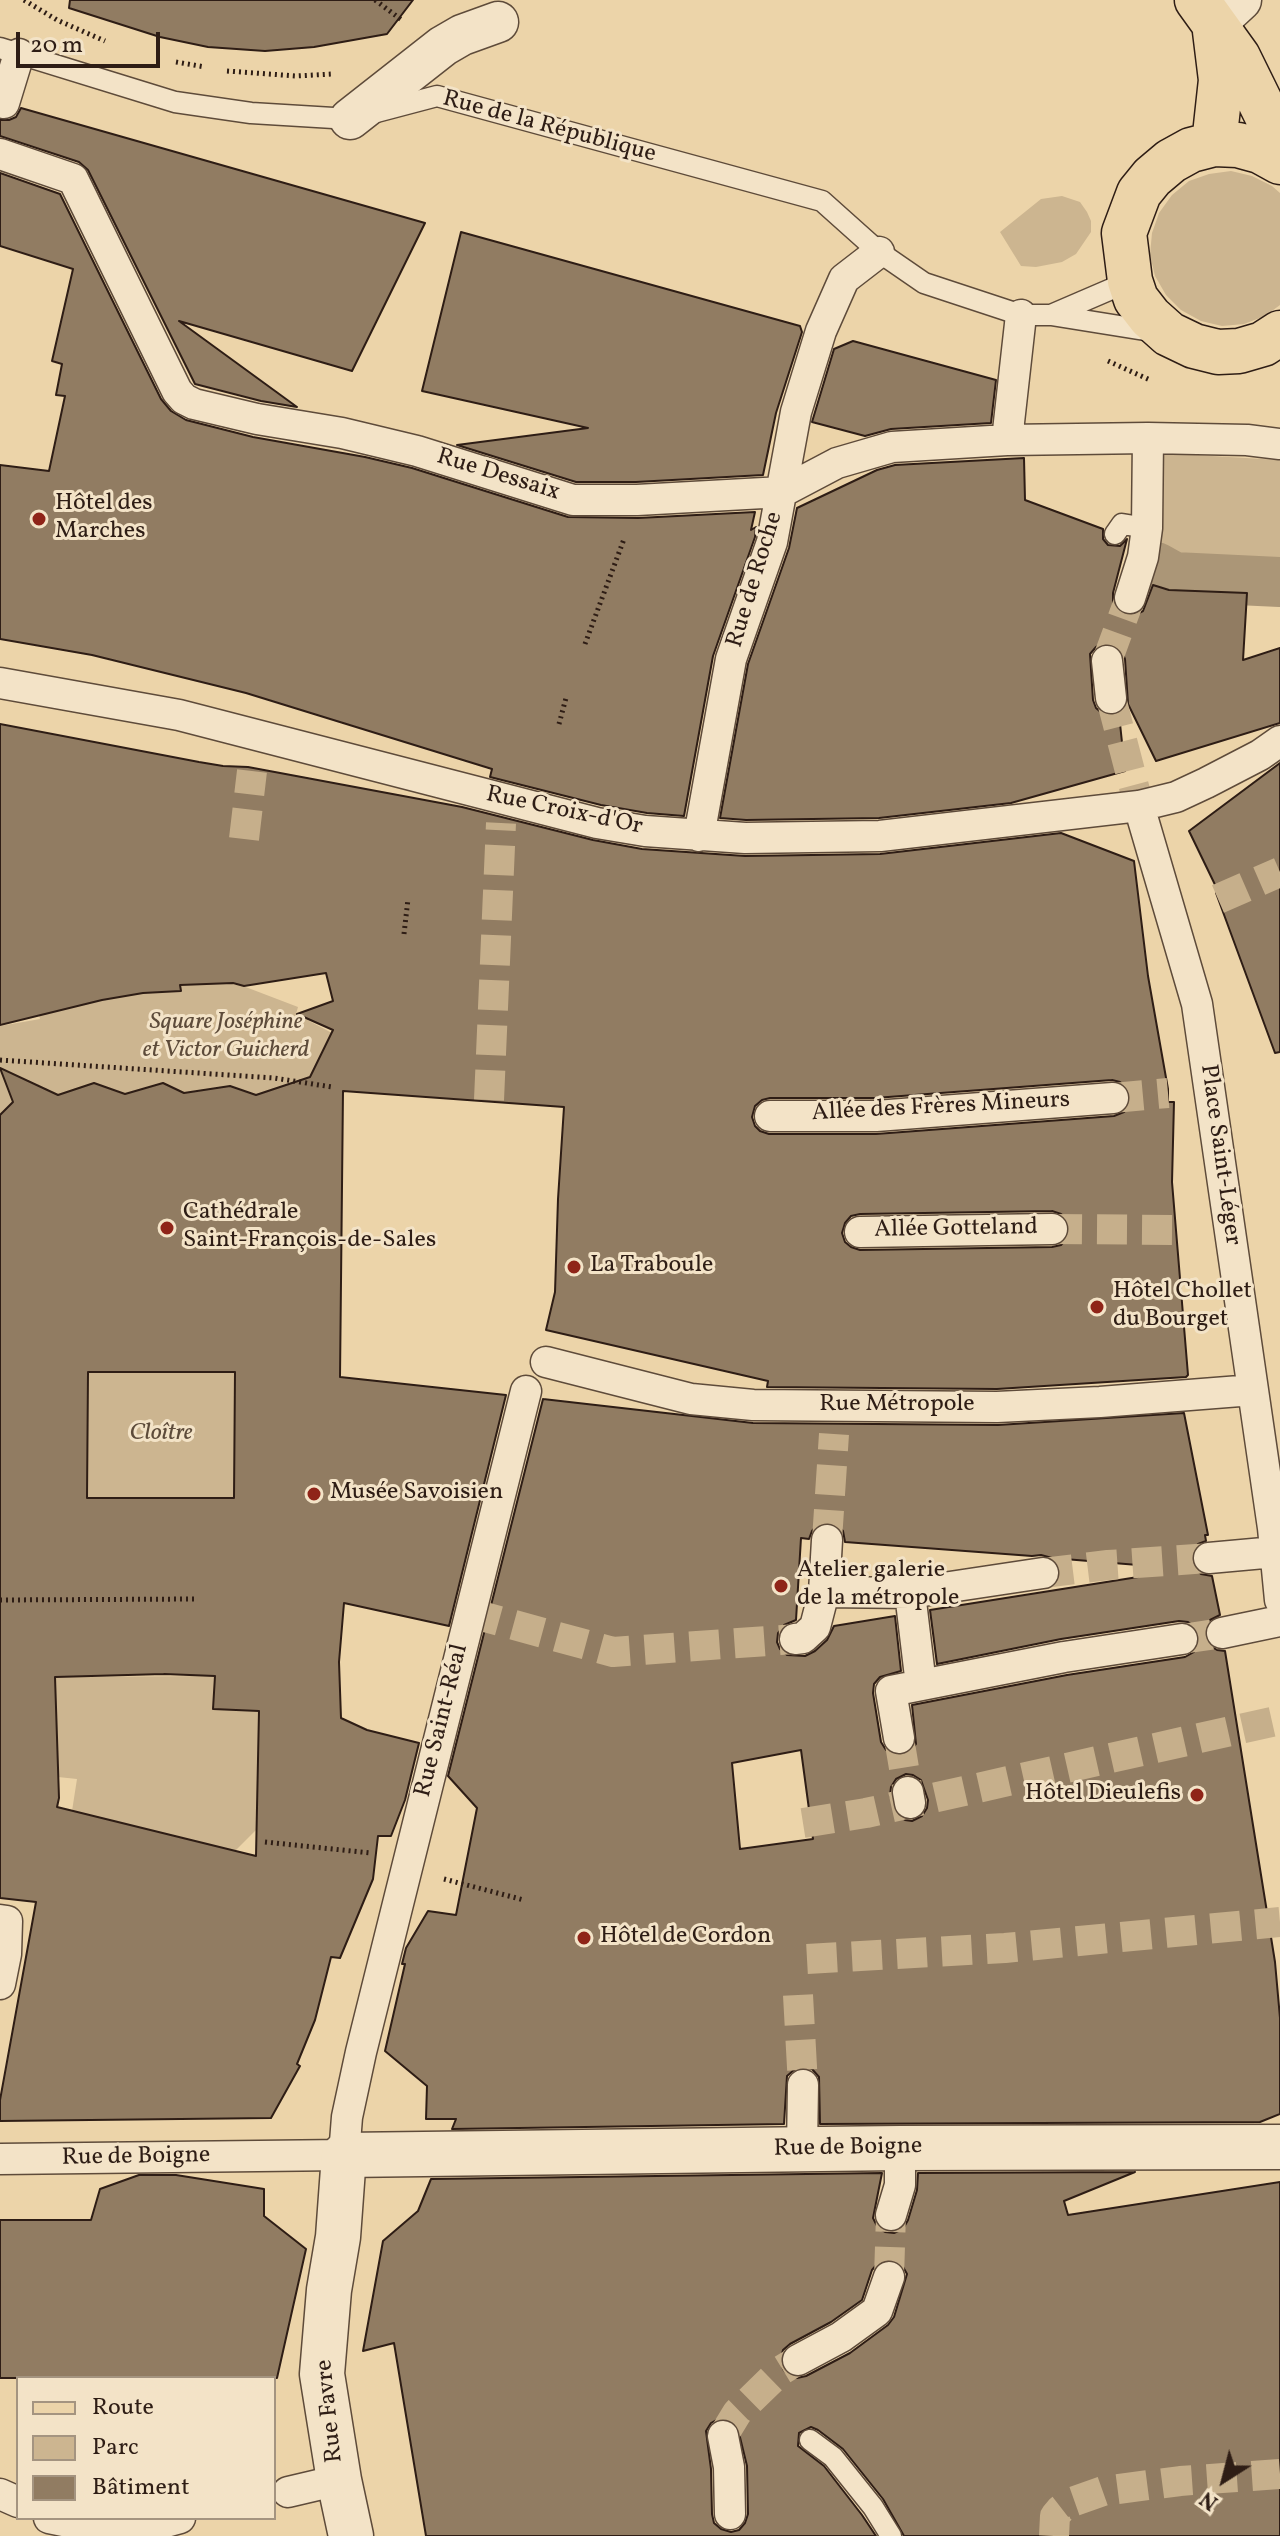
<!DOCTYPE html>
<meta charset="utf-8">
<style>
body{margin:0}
#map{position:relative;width:1280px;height:2536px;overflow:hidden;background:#ecd4a9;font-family:Vollkorn,serif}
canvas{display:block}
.legend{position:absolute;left:16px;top:2376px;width:260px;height:144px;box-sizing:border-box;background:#f3e3c7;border:2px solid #a49480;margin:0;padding:10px 14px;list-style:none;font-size:24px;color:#2e1d15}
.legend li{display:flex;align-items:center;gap:16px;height:40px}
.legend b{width:40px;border:2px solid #a49480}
.north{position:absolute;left:1184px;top:2440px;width:80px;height:80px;-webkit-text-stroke:6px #f3e3c7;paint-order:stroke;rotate:216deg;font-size:22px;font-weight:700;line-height:32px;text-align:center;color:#2e1d15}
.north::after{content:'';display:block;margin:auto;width:28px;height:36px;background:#2e1d15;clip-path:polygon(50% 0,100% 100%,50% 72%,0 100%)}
.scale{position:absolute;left:16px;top:32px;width:144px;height:36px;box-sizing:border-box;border:4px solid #2e1d15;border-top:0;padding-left:10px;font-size:24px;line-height:28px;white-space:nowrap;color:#2e1d15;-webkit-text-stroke:6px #f3e3c7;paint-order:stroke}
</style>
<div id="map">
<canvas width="1280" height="2536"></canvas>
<ul class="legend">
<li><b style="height:10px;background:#ecd4a9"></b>Route</li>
<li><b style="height:22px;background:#ccb590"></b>Parc</li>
<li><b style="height:22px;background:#917c62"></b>Bâtiment</li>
</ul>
<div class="north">N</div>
<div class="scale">20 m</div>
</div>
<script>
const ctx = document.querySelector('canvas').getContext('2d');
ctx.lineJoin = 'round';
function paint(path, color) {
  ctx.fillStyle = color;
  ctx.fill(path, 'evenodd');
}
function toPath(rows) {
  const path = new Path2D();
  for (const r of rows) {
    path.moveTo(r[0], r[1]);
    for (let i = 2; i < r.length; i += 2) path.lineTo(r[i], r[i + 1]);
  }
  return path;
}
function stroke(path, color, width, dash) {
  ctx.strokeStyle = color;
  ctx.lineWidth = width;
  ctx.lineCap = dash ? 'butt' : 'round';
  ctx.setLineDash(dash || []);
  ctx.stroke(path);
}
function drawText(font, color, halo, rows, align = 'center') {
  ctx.font = font + ' Vollkorn,serif';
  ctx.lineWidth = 6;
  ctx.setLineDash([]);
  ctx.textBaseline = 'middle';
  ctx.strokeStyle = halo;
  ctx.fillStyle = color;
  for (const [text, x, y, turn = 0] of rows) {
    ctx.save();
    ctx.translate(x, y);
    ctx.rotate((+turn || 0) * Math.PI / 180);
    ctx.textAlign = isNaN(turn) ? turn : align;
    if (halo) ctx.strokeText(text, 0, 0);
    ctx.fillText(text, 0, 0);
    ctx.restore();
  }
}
paint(toPath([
 [1231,171,1252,176,1272,186,1280,193,1280,305,1265,316,1244,324,1222,326,1201,321,1181,310,1166,295,1155,276,1150,255,1152,233,1159,213,1172,195,1189,181,1209,174],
 [1062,196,1080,202,1087,212,1091,221,1091,232,1076,254,1062,262,1036,267,1021,266,1000,232,1041,199],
 [1161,453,1280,460,1280,574,1176,568,1156,557],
 [179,975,243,986,298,1007,296,1014,332,1033,333,1114,271,1103,142,1103,109,1089,77,1103,13,1102,0,1115,0,1026,40,1019,39,1015],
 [88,1372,235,1372,234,1498,87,1498],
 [215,1676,213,1709,259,1711,260,1758,256,1830,235,1851,72,1811,77,1779,58,1777,55,1677]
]), '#ccb590');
stroke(toPath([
 [1156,567,1174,577,1280,582]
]), '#ab9677', 50);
const building = toPath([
 [70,0,413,0,387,34,314,47,265,51,208,47,160,37,69,8,70,0],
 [21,108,425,223,352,371,179,321,297,407,261,401,195,384,88,170,79,162,0,136,0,120,9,120,16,117,21,108],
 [0,173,60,194,161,399,171,411,186,420,253,437,365,457,412,468,568,517,638,518,755,512,751,530,756,527,755,537,713,656,684,816,647,813,601,805,490,777,492,769,246,693,92,655,0,639,0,465,49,471,65,396,56,395,62,364,52,361,73,269,0,246,0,173],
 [461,232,800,326,802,332,776,413,763,475,636,482,576,482,457,445,588,428,422,391,461,232],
 [853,341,996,380,991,423,891,429,865,436,812,422,834,349,853,341],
 [1024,458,1025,500,1103,529,1103,539,1108,545,1120,546,1127,539,1113,593,1113,603,1116,610,1124,615,1135,615,1143,611,1153,585,1169,590,1247,593,1243,660,1280,648,1280,723,1156,761,1128,704,1125,659,1122,651,1115,645,1104,643,1096,647,1090,654,1093,700,1096,708,1103,714,1112,716,1119,714,1125,771,1011,803,879,818,746,820,720,818,748,664,789,548,797,508,877,470,895,465,1024,458],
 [0,724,199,762,223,766,248,767,462,807,593,840,642,849,745,856,880,854,1061,833,1134,861,1148,976,1168,1089,1168,1102,1174,1102,1172,1182,1188,1375,1186,1377,997,1389,767,1387,768,1381,546,1330,555,1292,558,1199,564,1107,343,1091,340,1377,506,1395,449,1626,344,1603,339,1662,341,1718,367,1730,419,1743,405,1800,391,1836,378,1836,373,1879,340,1958,331,1957,315,2020,297,2064,300,2066,271,2118,0,2121,0,2100,36,1902,0,1898,0,1115,13,1102,0,1068,58,1095,94,1083,125,1094,163,1083,184,1093,230,1086,256,1095,310,1077,333,1030,297,1014,333,1001,326,973,244,986,233,983,180,985,181,991,143,993,102,1000,0,1025,0,724],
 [1112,1080,1120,1082,1127,1087,1131,1097,1129,1106,1124,1112,1114,1116,876,1134,769,1134,760,1131,755,1126,752,1117,755,1106,762,1100,770,1098,875,1098,1112,1080],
 [1052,1211,1061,1214,1067,1219,1070,1228,1067,1238,1061,1245,1052,1247,860,1250,851,1247,845,1242,842,1233,845,1223,851,1216,860,1214,1052,1211],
 [88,1372,235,1372,234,1498,87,1498,88,1372],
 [164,1674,215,1676,213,1709,259,1711,256,1856,57,1807,59,1798,55,1677,164,1674],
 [1280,763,1280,1052,1275,1053,1216,893,1220,895,1189,831,1280,763],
 [543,1399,753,1423,998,1425,1184,1413,1208,1535,1205,1535,1206,1541,1198,1544,1193,1550,1191,1560,1194,1568,1201,1574,1212,1576,1220,1615,1210,1620,1205,1628,1204,1636,1209,1645,1217,1650,1225,1651,1275,1962,1280,2018,1280,2114,1260,2122,820,2124,819,2077,812,2069,802,2067,794,2070,787,2076,784,2124,452,2129,456,2119,426,2119,427,2086,385,2051,405,1964,402,1964,406,1948,428,1911,456,1915,477,1808,448,1776,543,1399],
 [829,1522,837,1525,843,1531,845,1542,1032,1556,1041,1555,1052,1558,1138,1565,1138,1577,930,1610,937,1664,1061,1639,1179,1621,1188,1622,1195,1627,1200,1636,1199,1645,1194,1652,1185,1657,1067,1675,912,1705,916,1744,910,1752,901,1756,894,1755,886,1750,881,1742,873,1693,874,1684,880,1677,901,1671,895,1616,834,1626,827,1640,815,1651,805,1656,787,1655,780,1649,777,1642,778,1633,784,1625,796,1620,801,1538,809,1539,812,1531,818,1524,829,1522],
 [801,1750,813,1839,740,1849,732,1763,801,1750],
 [906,1774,913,1775,921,1780,928,1800,927,1808,922,1816,912,1821,905,1820,897,1815,890,1795,891,1787,896,1779,906,1774],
 [1135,2172,1064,2201,1068,2215,1280,2182,1280,2536,904,2536,883,2499,843,2449,818,2430,811,2427,799,2433,798,2446,824,2466,862,2515,876,2536,426,2536,394,2343,363,2351,383,2241,418,2211,431,2179,882,2173,873,2218,878,2228,885,2232,894,2233,903,2229,908,2220,917,2190,918,2173,1135,2172],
 [886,2259,894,2260,902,2265,907,2274,894,2317,888,2325,850,2353,806,2376,797,2378,788,2375,783,2369,780,2360,783,2350,790,2344,831,2322,862,2300,872,2270,878,2263,886,2259],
 [720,2418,730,2419,737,2425,747,2466,748,2514,745,2523,739,2530,731,2532,721,2529,714,2523,712,2514,711,2469,706,2431,711,2423,720,2418],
 [139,2175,176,2175,264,2189,264,2216,306,2249,277,2378,0,2378,0,2220,91,2220,100,2189,139,2175]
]);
paint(building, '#917c62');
stroke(building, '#2e1d15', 2);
stroke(toPath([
 [1107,661,1130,598],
 [1111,698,1139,806],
 [244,839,252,771],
 [1218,899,1280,872],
 [1113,1098,1168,1093],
 [489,1100,501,823],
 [1052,1229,1176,1230],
 [827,1540,834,1434],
 [1043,1573,1108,1565,1209,1558],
 [470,1613,613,1652,795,1639],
 [1182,1639,1222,1633],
 [899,1738,908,1792],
 [803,1823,866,1813,1280,1720],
 [807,1959,1005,1948,1280,1922],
 [798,1995,803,2085],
 [889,2277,891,2215],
 [723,2436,737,2413,780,2371,798,2360],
 [1054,2536,1055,2516,1060,2510,1069,2503,1103,2491,1180,2481,1280,2474]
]), '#c6af8b', 30, [30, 15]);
const service = toPath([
 [0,48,175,102,251,113,350,119,437,96,822,201,879,252,924,283,1021,315,1051,315,1157,332],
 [1051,315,1130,281],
 [1115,534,1122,524,1147,528],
 [810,2440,833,2457,873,2507,891,2536]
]);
const pedestrian = toPath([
 [4,103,19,54],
 [0,154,73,179,177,391,184,399,194,404,257,419,342,433,417,451,573,500,637,500,782,492,837,463,892,447,1007,440,1021,315],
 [1007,440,1148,438,1247,440,1280,444],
 [1130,598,1143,557,1147,528,1148,438],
 [1107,661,1111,698],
 [0,683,179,715,597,823,645,831,745,838,880,836,1139,806,1176,797,1206,783,1260,755,1280,741],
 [1139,806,1197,1004,1273,1528,1280,1600],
 [699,836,731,659,772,542,796,412,821,331,844,279,879,252],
 [770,1116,876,1116,1113,1098],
 [860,1232,1052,1229],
 [546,1362,691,1399,753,1405,997,1407,1100,1402,1253,1390],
 [1209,1558,1275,1552],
 [824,1592,827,1540],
 [910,1593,921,1685],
 [1222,1633,1280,1621],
 [795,1639,803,1638,815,1627,824,1592,910,1593,1043,1573],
 [899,1738,891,1691,1064,1657,1182,1639],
 [908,1792,910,1803],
 [0,1920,7,1921,6,1954,0,1984],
 [802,2150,803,2085],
 [0,2159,344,2155,347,2117,361,2052,526,1391],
 [891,2215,900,2185,900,2148],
 [798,2360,841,2337,877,2311,889,2277],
 [723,2436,729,2467,730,2514],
 [288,2492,339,2480],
 [0,2494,18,2502],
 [49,2518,115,2532,141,2529,180,2518]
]);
const minor = toPath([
 [1214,25,1241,0],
 [350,119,443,46,462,35,498,22]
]);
const tertiary = toPath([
 [351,2536,339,2480,322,2374,329,2290,338,2237,344,2155,900,2148,1280,2147]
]);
const primary = toPath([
 [1197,0,1238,57,1267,116,1280,159],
 [1214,144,1221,80,1215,31],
 [1280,162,1260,151,1238,145,1214,144,1191,150,1171,161,1152,177,1139,193,1124,233,1130,281,1136,299,1150,317,1169,334,1194,346,1218,352,1239,351,1263,344,1280,333]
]);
stroke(service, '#5e4b3a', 23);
stroke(pedestrian, '#5e4b3a', 33);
stroke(minor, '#5e4b3a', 43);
stroke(tertiary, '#5e4b3a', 47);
stroke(primary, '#2e1d15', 47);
stroke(toPath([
 [24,0,57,20,105,41],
 [375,0,403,21],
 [176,62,205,67],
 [227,71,296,76,333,74],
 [1108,361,1150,380],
 [585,644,624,539],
 [559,724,566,698],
 [404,934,408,899],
 [0,1060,274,1078,332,1087],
 [0,1600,198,1599],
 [265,1842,371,1853],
 [444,1879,524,1900]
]), '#2e1d15', 5, [2, 4]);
stroke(service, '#f3e3c7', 20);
stroke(pedestrian, '#f3e3c7', 30);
stroke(minor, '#f3e3c7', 40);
stroke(tertiary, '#f3e3c7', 44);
stroke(primary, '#ecd4a9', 44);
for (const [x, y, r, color] of [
 [39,519,8,"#8f2418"],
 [167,1228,8,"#8f2418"],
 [574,1267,8,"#8f2418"],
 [1097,1307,8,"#8f2418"],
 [314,1494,8,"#8f2418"],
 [781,1586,8,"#8f2418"],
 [1197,1795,8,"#8f2418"],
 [584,1938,8,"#8f2418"]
]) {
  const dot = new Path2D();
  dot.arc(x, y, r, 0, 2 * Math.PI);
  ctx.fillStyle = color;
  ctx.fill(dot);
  stroke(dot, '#f3e3c7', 3);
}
drawText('24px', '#2e1d15', '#f3e3c7', [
 ["Rue de la République",549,128,15],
 ["Rue Dessaix",498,476,17],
 ["Rue de Roche",756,580,-73],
 ["Rue Croix-d'Or",564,812,12],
 ["Allée des Frères Mineurs",941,1108,-3],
 ["Place Saint-Léger",1219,1155,82],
 ["Allée Gotteland",956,1230,-1],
 ["Rue Métropole",897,1406],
 ["Rue Saint-Réal",443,1721,-76],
 ["Rue de Boigne",848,2149,-1],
 ["Rue de Boigne",136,2158,-1],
 ["Rue Favre",331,2411,-96]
]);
drawText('24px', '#2e1d15', '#f3e3c7', [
 ["Hôtel des",55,505],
 ["Marches",55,533],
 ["Cathédrale",183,1214],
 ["Saint-François-de-Sales",183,1242],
 ["La Traboule",590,1267],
 ["Hôtel Chollet",1113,1293],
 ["du Bourget",1113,1321],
 ["Musée Savoisien",330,1494],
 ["Atelier galerie",797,1572],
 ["de la métropole",797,1600],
 ["Hôtel Dieulefis",1181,1795,"right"],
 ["Hôtel de Cordon",600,1938]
], 'left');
drawText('italic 24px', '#5d4b3a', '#f3e3c7', [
 ["Square Joséphine",226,1024],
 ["et Victor Guicherd",226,1052],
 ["Cloître",161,1435]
]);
</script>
